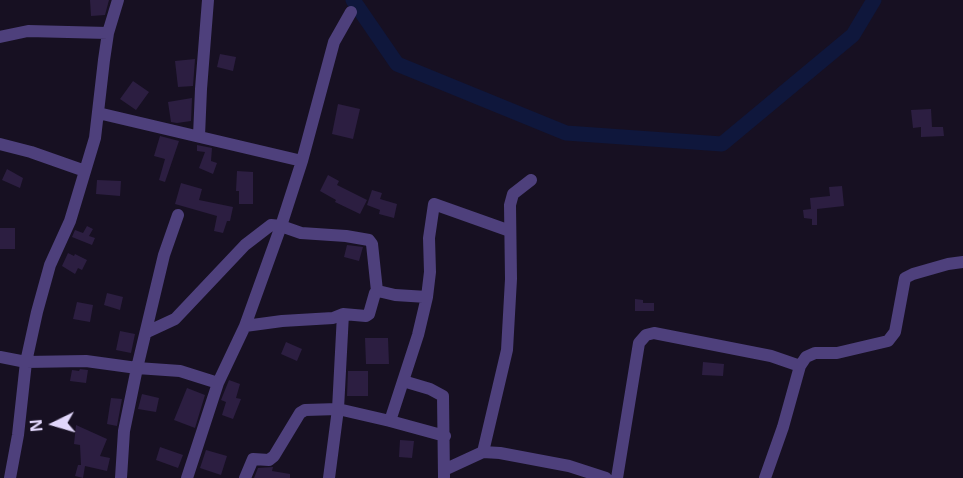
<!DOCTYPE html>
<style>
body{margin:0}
#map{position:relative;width:963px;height:478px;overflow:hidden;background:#171022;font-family:"Open Sans",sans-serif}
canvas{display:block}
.north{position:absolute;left:24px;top:394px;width:60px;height:60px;-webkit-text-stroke:4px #171022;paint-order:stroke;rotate:265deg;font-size:16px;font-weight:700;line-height:24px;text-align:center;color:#e1d6fb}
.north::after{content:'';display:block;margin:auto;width:21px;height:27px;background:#e1d6fb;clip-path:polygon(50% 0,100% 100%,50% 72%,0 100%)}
</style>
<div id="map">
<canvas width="963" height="478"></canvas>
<div class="north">N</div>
</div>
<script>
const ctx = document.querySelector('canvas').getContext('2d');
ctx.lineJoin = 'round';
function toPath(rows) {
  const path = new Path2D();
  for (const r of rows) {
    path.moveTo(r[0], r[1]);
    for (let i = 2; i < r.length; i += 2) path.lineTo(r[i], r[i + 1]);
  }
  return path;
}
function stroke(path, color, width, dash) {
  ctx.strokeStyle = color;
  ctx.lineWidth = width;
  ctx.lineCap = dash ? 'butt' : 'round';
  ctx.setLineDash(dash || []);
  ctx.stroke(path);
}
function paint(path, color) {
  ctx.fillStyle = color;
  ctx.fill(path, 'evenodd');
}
stroke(toPath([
 [353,0,397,64,566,133,722,144,853,35,874,0]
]), '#0f173c', 15);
paint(toPath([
 [90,0,109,0,105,15,91,16],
 [220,54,236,57,233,71,217,67],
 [195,59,193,86,178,87,175,61],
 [133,81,149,92,136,110,120,99],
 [192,98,191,121,177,123,171,122,168,102],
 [338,104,360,109,353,139,332,134],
 [931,109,932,127,943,127,944,136,921,137,921,127,913,128,911,110],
 [160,136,179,141,165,182,159,180,165,159,154,156],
 [197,145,212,148,211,161,217,163,213,174,199,168,205,152,197,151],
 [7,169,23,178,20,188,2,180],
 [237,171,253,172,253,204,239,204,239,191,236,191],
 [328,175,339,181,337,185,367,200,360,214,335,202,336,200,320,191],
 [97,180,121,181,120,196,96,194],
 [181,183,202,189,199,200,233,207,230,221,227,221,223,233,214,231,217,216,175,204],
 [842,186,844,206,817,209,817,225,812,225,812,219,804,218,803,210,811,209,810,198,830,196,829,187],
 [372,190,382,193,380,199,397,204,394,218,379,214,380,210,367,205],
 [87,226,93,229,89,236,95,238,92,245,72,237,75,230,83,233],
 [0,228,15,228,15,249,0,249],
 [347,245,363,247,359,261,344,257],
 [68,253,74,256,75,254,87,260,82,270,78,268,75,274,62,266],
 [107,293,123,297,120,310,104,305],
 [635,299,643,300,643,303,654,303,654,311,635,311],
 [77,302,93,305,90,322,73,319],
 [120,331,135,334,131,353,116,350],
 [365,338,388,338,389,364,366,364],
 [286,342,302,349,297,361,281,354],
 [703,362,724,364,723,376,702,375],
 [80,369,88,370,86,383,70,381,72,370,79,371],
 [348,371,368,371,368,396,347,396],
 [229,380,240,384,236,398,241,399,233,419,222,415,226,402,221,400],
 [187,388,205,395,195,428,174,420],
 [142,394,159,398,156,412,138,409],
 [111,398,122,399,117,426,107,424],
 [76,425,107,439,100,456,110,458,107,471,85,466,83,478,75,476,78,465,81,465,80,445,74,444],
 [400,440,414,441,412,458,399,457],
 [160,447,183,455,178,468,156,460],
 [206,450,227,456,221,475,200,468],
 [273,467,272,471,290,474,290,478,254,478,258,468]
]), '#2c1e41');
stroke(toPath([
 [0,37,28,31,108,33],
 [98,113,302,161],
 [199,136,201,89,208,0],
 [0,144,31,152,85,171],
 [245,326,282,321,333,318,343,314,366,316,369,314,375,293,378,291,395,295,427,297],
 [147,332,175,319,245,245,271,225,281,226,301,233,346,236,369,240,372,244,377,291],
 [0,357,26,362,86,361,137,368,180,371,218,383],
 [403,381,430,389,443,396,444,477],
 [390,421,418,335,427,297,430,272,429,238,434,204,510,231],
 [483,452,507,350,511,279,510,205,513,194,531,180],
 [444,470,483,452,500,453,569,466,606,478],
 [10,478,18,435,26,362,37,312,50,265,70,221,95,138,104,60,108,33,118,0],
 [121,478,124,431,137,368,164,255,178,215],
 [187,478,218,383,245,326,281,226,302,161,334,42,351,12],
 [245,478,253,459,269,460,274,456,300,413,305,410,338,409,390,421,445,436],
 [329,478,338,409,343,314],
 [617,478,639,343,646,335,654,333,771,356,800,366],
 [765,478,783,427,800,366,806,357,815,353,837,353,888,341,895,332,905,278,913,274,948,264,963,262]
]), '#4e407c', 12);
</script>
